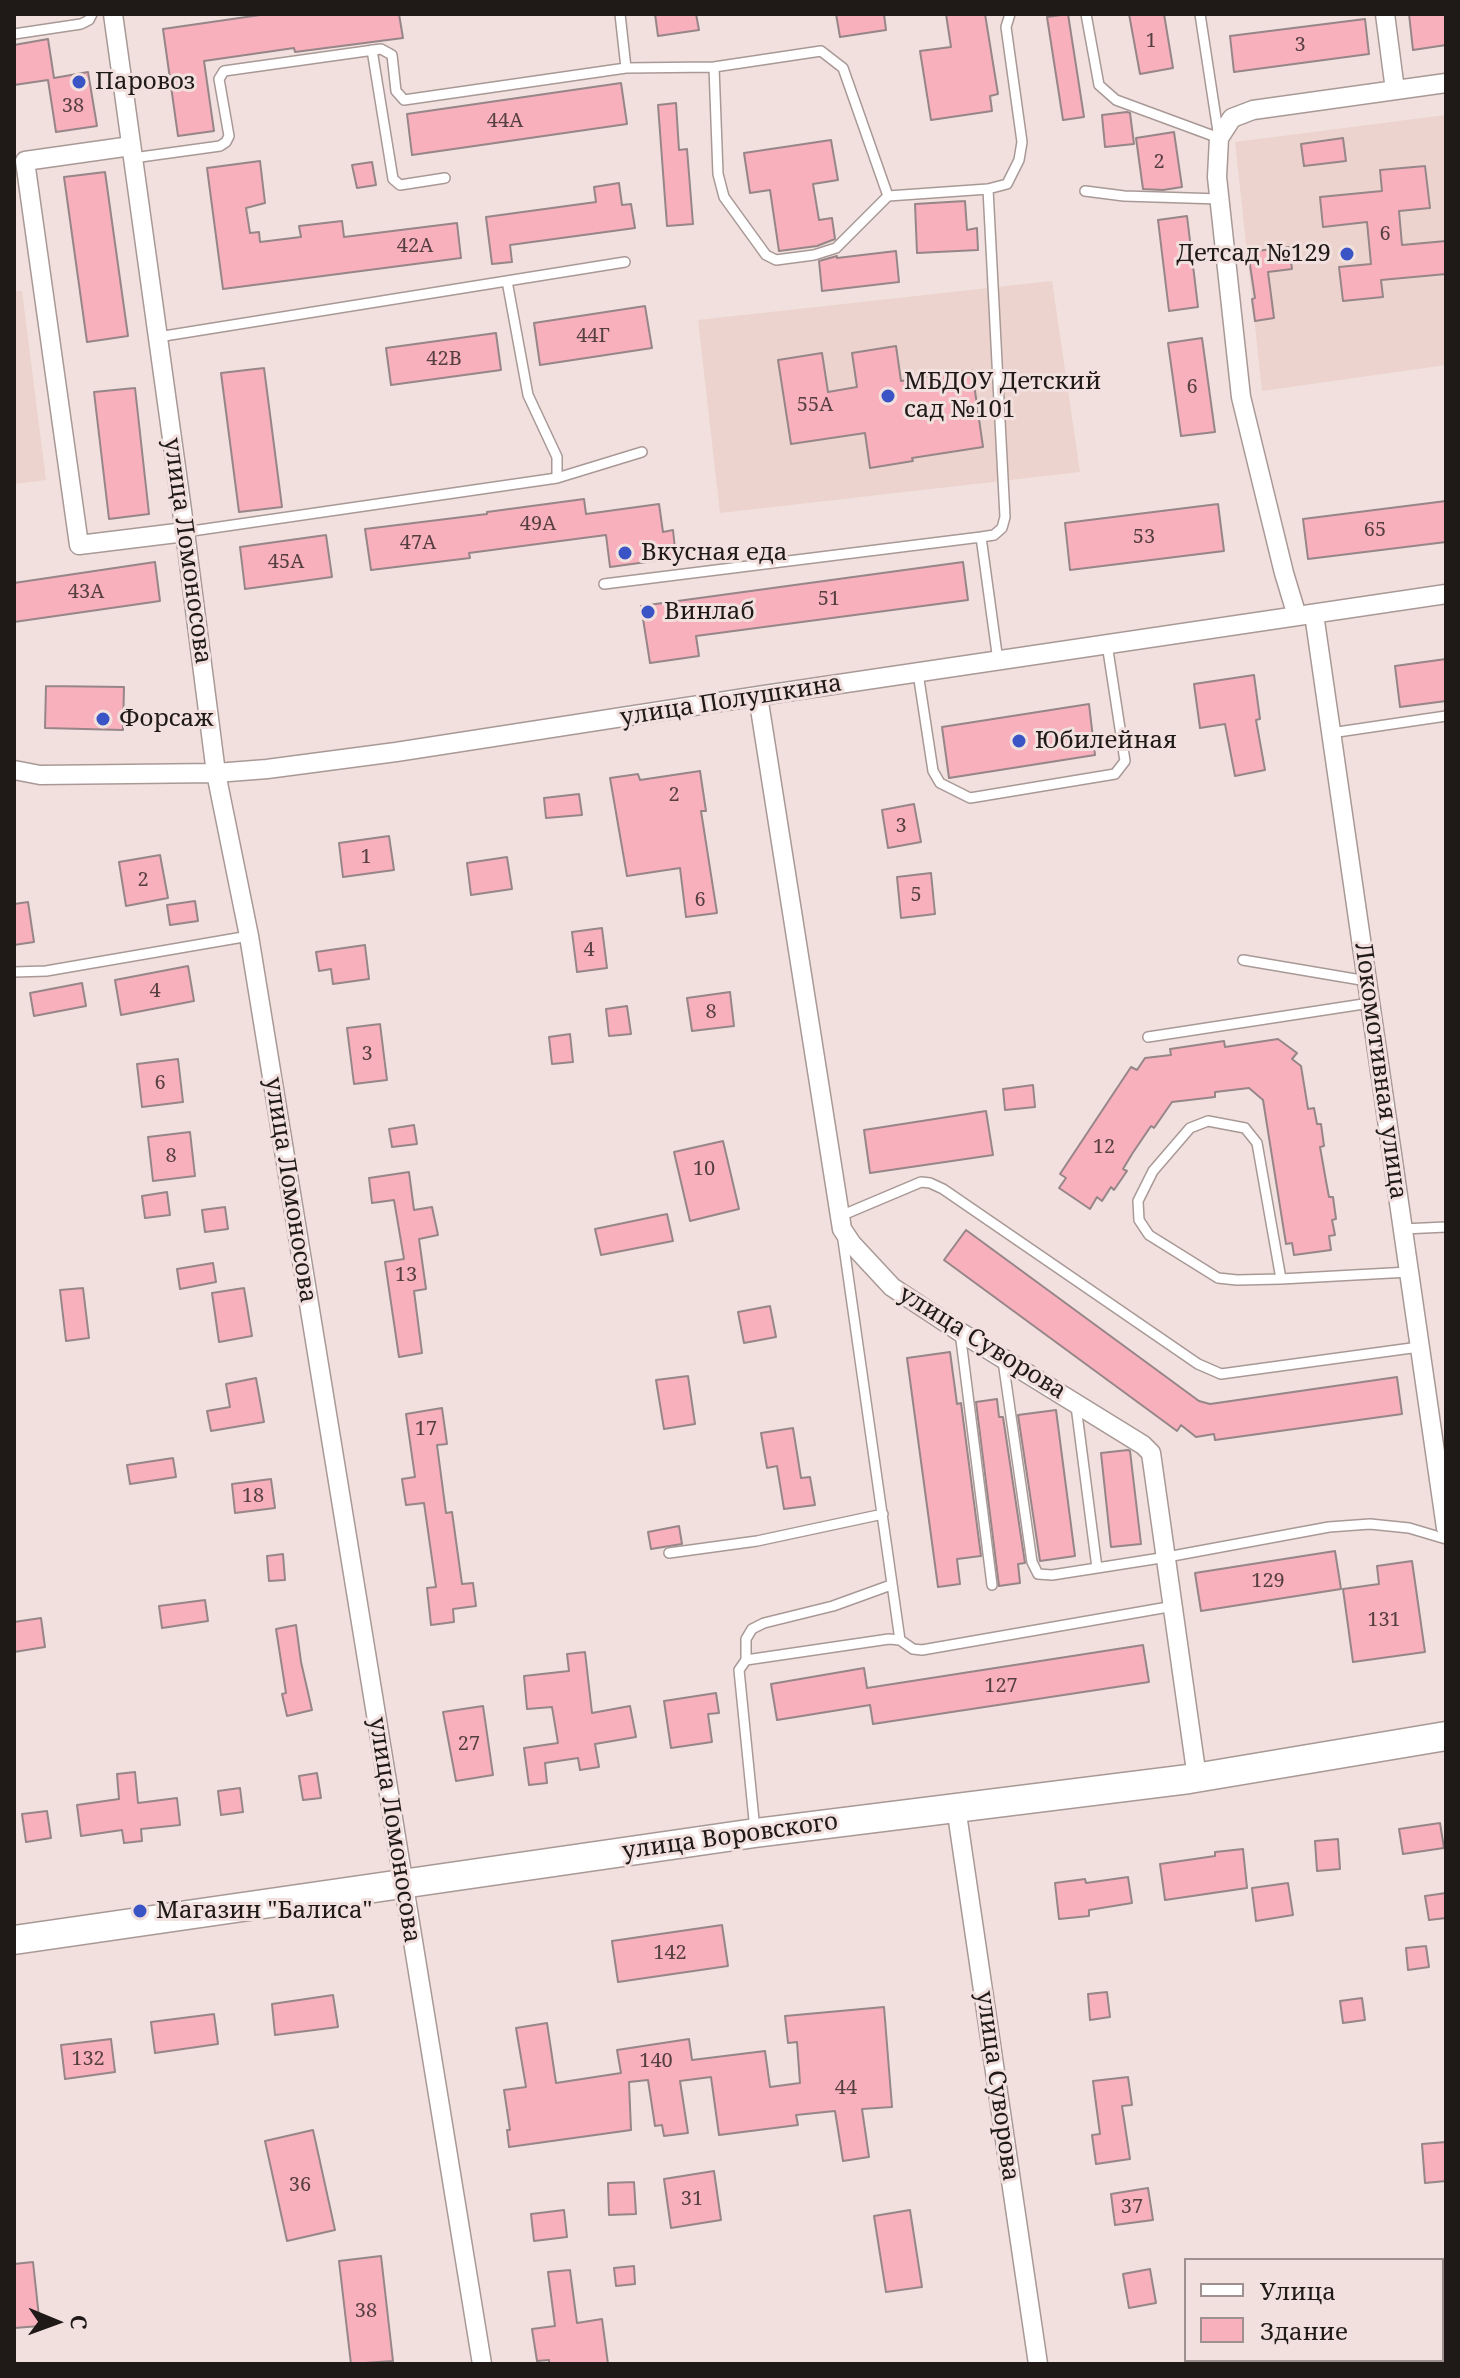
<!DOCTYPE html>
<meta charset="utf-8">
<style>
body{margin:0}
#map{position:relative;width:1460px;height:2378px;overflow:hidden;background:#f1e0dd;font-family:"Noto Serif",serif}
canvas{display:block}
.frame{position:absolute;inset:0;border:16px solid #1f1918;pointer-events:none}
.legend{position:absolute;left:1184px;top:2258px;width:260px;height:104px;box-sizing:border-box;background:#f1e0dd;border:2px solid #9d908e;margin:0;padding:10px 14px;list-style:none;font-size:24px;color:#1f1918}
.legend li{display:flex;align-items:center;gap:16px;height:40px}
.legend b{width:40px;border:2px solid #9d908e}
.north{position:absolute;left:16px;top:2282px;width:80px;height:80px;-webkit-text-stroke:6px #f1e0dd;paint-order:stroke;rotate:91deg;font-size:22px;font-weight:700;line-height:32px;text-align:center;color:#1f1918}
.north::after{content:'';display:block;margin:auto;width:28px;height:36px;background:#1f1918;clip-path:polygon(50% 0,100% 100%,50% 72%,0 100%)}
</style>
<div id="map">
<canvas width="1460" height="2378"></canvas>
<div class="frame"></div>
<ul class="legend">
<li><b style="height:10px;background:#fff"></b>Улица</li>
<li><b style="height:22px;background:#f9b0bd"></b>Здание</li>
</ul>
<div class="north">С</div>
</div>
<script>
const ctx = document.querySelector('canvas').getContext('2d');
ctx.lineJoin = 'round';
function paint(path, color) {
  ctx.fillStyle = color;
  ctx.fill(path, 'evenodd');
}
function toPath(rows) {
  const path = new Path2D();
  for (const r of rows) {
    path.moveTo(r[0], r[1]);
    for (let i = 2; i < r.length; i += 2) path.lineTo(r[i], r[i + 1]);
  }
  return path;
}
function stroke(path, color, width, dash) {
  ctx.strokeStyle = color;
  ctx.lineWidth = width;
  ctx.lineCap = dash ? 'butt' : 'round';
  ctx.setLineDash(dash || []);
  ctx.stroke(path);
}
function drawText(font, color, halo, rows, align = 'center') {
  ctx.font = font + ' "Noto Serif",serif';
  ctx.lineWidth = 6;
  ctx.setLineDash([]);
  ctx.textBaseline = 'middle';
  ctx.strokeStyle = halo;
  ctx.fillStyle = color;
  for (const [text, x, y, turn = 0] of rows) {
    ctx.save();
    ctx.translate(x, y);
    ctx.rotate((+turn || 0) * Math.PI / 180);
    ctx.textAlign = isNaN(turn) ? turn : align;
    if (halo) ctx.strokeText(text, 0, 0);
    ctx.fillText(text, 0, 0);
    ctx.restore();
  }
}
paint(toPath([
 [1446,115,1446,365,1262,391,1235,142],
 [1052,281,1080,472,720,513,698,320],
 [14,291,22,291,46,480,14,484]
]), '#ecd3ce');
const building = toPath([
 [267,14,399,14,403,38,295,52,294,48,204,61,214,131,178,136,163,29,267,14],
 [655,14,696,14,699,30,658,36,655,14],
 [836,14,884,14,886,30,840,37,836,14],
 [946,14,985,14,998,94,990,96,992,111,931,120,920,51,951,47,946,14],
 [1068,14,1084,117,1063,120,1047,17,1068,14],
 [1129,14,1164,14,1173,68,1140,74,1129,14],
 [1409,14,1446,14,1446,45,1413,50,1409,14],
 [1365,19,1369,54,1234,72,1230,36,1365,19],
 [48,39,54,78,88,72,97,126,56,132,48,80,14,85,14,45,48,39],
 [621,83,627,124,412,155,407,114,621,83],
 [676,103,679,150,687,149,693,224,667,226,658,105,676,103],
 [1127,112,1130,113,1134,144,1105,147,1102,115,1127,112],
 [1174,132,1182,187,1163,190,1143,189,1136,138,1174,132],
 [1343,138,1346,161,1304,166,1301,144,1343,138],
 [831,140,838,180,813,184,819,220,832,218,835,239,817,246,779,251,770,190,750,193,744,153,831,140],
 [260,161,265,203,246,208,250,233,259,232,260,242,301,237,299,226,342,221,344,237,457,223,461,258,223,289,207,168,260,161],
 [372,162,376,185,357,188,352,165,372,162],
 [1425,166,1430,208,1399,211,1402,245,1446,241,1446,274,1381,280,1383,297,1343,301,1339,267,1371,264,1367,222,1323,227,1320,197,1382,191,1380,170,1425,166],
 [105,172,128,336,87,342,64,177,105,172],
 [619,183,622,205,631,204,635,228,510,245,512,262,492,264,486,217,596,202,594,187,619,183],
 [965,201,967,230,977,228,978,250,917,253,915,204,965,201],
 [1187,216,1198,307,1169,311,1158,220,1187,216],
 [1289,247,1292,269,1268,272,1274,318,1255,321,1252,299,1255,298,1248,252,1289,247],
 [896,251,899,282,822,291,819,261,837,256,837,258,896,251],
 [645,306,652,348,540,365,534,323,645,306],
 [496,333,501,370,391,385,386,348,496,333],
 [1202,338,1215,432,1181,436,1168,343,1202,338],
 [896,346,901,381,972,370,983,447,912,458,913,461,870,468,865,433,791,444,778,360,822,353,828,392,857,387,852,353,896,346],
 [264,368,282,507,239,512,221,373,264,368],
 [135,388,149,514,109,519,94,392,135,388],
 [584,499,586,514,659,504,663,532,673,530,676,558,610,567,606,535,469,553,470,558,371,570,365,529,487,514,487,512,584,499],
 [1446,501,1446,542,1308,559,1303,519,1446,501],
 [1218,504,1224,551,1070,570,1065,523,1218,504],
 [326,535,332,577,245,589,240,547,326,535],
 [155,562,160,601,14,622,14,583,155,562],
 [963,562,968,600,696,636,699,656,650,663,641,606,963,562],
 [1446,659,1446,701,1400,707,1395,666,1446,659],
 [1254,675,1260,719,1256,720,1265,770,1235,776,1225,724,1200,728,1194,684,1254,675],
 [46,686,124,687,123,730,45,728,46,686],
 [1089,704,1095,755,949,778,942,727,1089,704],
 [700,771,706,811,701,811,717,913,686,917,680,868,627,876,610,778,638,774,640,780,700,771],
 [579,794,582,815,546,818,544,798,579,794],
 [914,804,921,842,888,848,882,810,914,804],
 [389,836,394,870,343,877,339,843,389,836],
 [160,855,168,898,126,906,119,862,160,855],
 [507,857,512,889,471,895,467,863,507,857],
 [931,873,935,914,901,918,897,877,931,873],
 [195,901,198,921,170,925,167,905,195,901],
 [28,902,34,942,14,945,14,904,28,902],
 [602,928,607,968,577,972,572,932,602,928],
 [365,945,369,979,333,984,331,969,319,971,316,952,365,945],
 [188,966,194,1001,121,1015,115,980,188,966],
 [82,983,86,1006,34,1016,30,993,82,983],
 [730,992,734,1026,692,1031,687,998,730,992],
 [627,1006,631,1034,609,1036,606,1009,627,1006],
 [380,1024,387,1080,354,1084,347,1028,380,1024],
 [570,1034,573,1062,552,1064,549,1037,570,1034],
 [1278,1039,1297,1053,1292,1059,1301,1066,1308,1109,1314,1108,1317,1124,1321,1124,1324,1146,1320,1147,1326,1181,1329,1197,1333,1197,1336,1219,1332,1220,1335,1235,1329,1236,1331,1250,1294,1255,1292,1243,1286,1244,1263,1100,1249,1088,1215,1092,1215,1097,1172,1102,1154,1128,1151,1126,1132,1154,1123,1169,1127,1171,1114,1190,1111,1187,1102,1201,1097,1197,1090,1209,1059,1188,1066,1178,1060,1174,1131,1067,1137,1070,1145,1058,1171,1055,1170,1049,1224,1041,1225,1047,1278,1039],
 [178,1059,183,1102,142,1107,137,1064,178,1059],
 [1033,1085,1035,1107,1005,1110,1003,1089,1033,1085],
 [986,1111,993,1155,870,1173,864,1130,986,1111],
 [414,1125,417,1144,392,1147,389,1129,414,1125],
 [190,1132,195,1176,153,1181,148,1137,190,1132],
 [723,1141,739,1209,690,1221,674,1152,723,1141],
 [409,1172,414,1210,432,1207,438,1235,419,1239,426,1289,414,1291,422,1353,399,1357,385,1262,404,1259,394,1200,372,1203,369,1178,409,1172],
 [167,1192,170,1215,145,1218,142,1196,167,1192],
 [225,1207,228,1229,205,1232,202,1210,225,1207],
 [667,1214,673,1241,601,1255,595,1229,667,1214],
 [966,1230,1199,1401,1210,1404,1397,1377,1402,1414,1215,1440,1214,1434,1196,1437,1181,1425,1177,1431,944,1260,966,1230],
 [213,1263,216,1282,180,1289,177,1269,213,1263],
 [83,1288,89,1338,66,1341,60,1290,83,1288],
 [244,1288,252,1336,219,1342,212,1293,244,1288],
 [770,1306,776,1337,744,1343,738,1312,770,1306],
 [950,1352,957,1404,961,1403,981,1556,957,1559,960,1584,938,1587,907,1358,950,1352],
 [688,1376,695,1424,664,1429,656,1380,688,1376],
 [256,1378,264,1422,211,1431,207,1411,230,1407,226,1384,256,1378],
 [997,1399,999,1417,1003,1417,1025,1563,1018,1564,1020,1583,999,1586,976,1402,997,1399],
 [442,1408,447,1444,437,1445,446,1513,452,1512,462,1584,473,1583,476,1606,453,1609,454,1622,431,1625,427,1588,436,1587,424,1503,406,1505,402,1479,415,1477,406,1414,442,1408],
 [1056,1410,1075,1556,1040,1561,1018,1415,1056,1410],
 [793,1428,801,1478,810,1477,815,1505,784,1509,777,1466,767,1468,761,1433,793,1428],
 [1128,1450,1130,1451,1141,1544,1111,1547,1101,1453,1128,1450],
 [173,1458,176,1477,130,1484,127,1465,173,1458],
 [271,1479,275,1508,235,1513,232,1484,271,1479],
 [679,1526,682,1544,651,1549,648,1532,679,1526],
 [1335,1551,1341,1589,1201,1611,1195,1573,1335,1551],
 [283,1554,285,1580,269,1581,267,1556,283,1554],
 [1412,1561,1425,1652,1353,1662,1343,1589,1379,1584,1377,1566,1412,1561],
 [205,1600,208,1621,162,1628,159,1606,205,1600],
 [41,1618,45,1647,14,1652,14,1622,41,1618],
 [296,1625,301,1662,312,1710,287,1716,282,1694,286,1693,276,1629,296,1625],
 [1143,1645,1149,1682,873,1724,870,1705,777,1720,771,1684,864,1668,867,1688,1143,1645],
 [585,1652,592,1713,630,1706,636,1737,595,1744,599,1767,580,1770,578,1758,545,1763,547,1783,529,1785,524,1748,558,1743,552,1707,527,1709,524,1676,569,1671,567,1654,585,1652],
 [716,1693,719,1713,708,1714,712,1742,671,1748,664,1701,716,1693],
 [483,1706,493,1775,456,1781,443,1712,483,1706],
 [135,1772,138,1803,177,1798,180,1825,141,1829,142,1841,124,1843,122,1830,81,1836,77,1805,119,1799,117,1774,135,1772],
 [317,1773,321,1798,303,1800,299,1776,317,1773],
 [240,1788,243,1812,221,1815,218,1791,240,1788],
 [47,1811,51,1838,26,1842,22,1814,47,1811],
 [1440,1823,1444,1848,1403,1854,1399,1829,1440,1823],
 [1338,1839,1340,1869,1317,1871,1315,1841,1338,1839],
 [1243,1849,1247,1888,1165,1900,1160,1864,1215,1856,1215,1852,1243,1849],
 [1128,1877,1132,1903,1089,1910,1089,1916,1059,1919,1055,1883,1085,1879,1086,1883,1128,1877],
 [1288,1883,1293,1915,1256,1921,1252,1888,1288,1883],
 [1446,1893,1446,1918,1429,1920,1425,1896,1446,1893],
 [722,1925,728,1966,618,1982,612,1941,722,1925],
 [1426,1946,1429,1967,1408,1970,1406,1948,1426,1946],
 [1107,1992,1110,2017,1090,2020,1088,1994,1107,1992],
 [333,1995,338,2027,275,2035,272,2004,333,1995],
 [1362,1998,1365,2020,1343,2023,1340,2001,1362,1998],
 [884,2007,892,2107,862,2109,869,2157,843,2161,835,2111,796,2115,798,2125,719,2135,711,2077,680,2081,688,2133,664,2136,662,2125,655,2126,648,2080,629,2082,631,2130,509,2147,507,2130,510,2130,504,2090,526,2087,516,2028,547,2023,556,2083,621,2073,617,2050,689,2039,692,2060,765,2051,770,2087,800,2083,797,2042,788,2043,785,2016,884,2007],
 [214,2014,218,2044,155,2053,151,2022,214,2014],
 [111,2039,115,2072,65,2079,61,2045,111,2039],
 [1128,2077,1132,2105,1122,2106,1130,2159,1096,2164,1092,2135,1100,2134,1093,2081,1128,2077],
 [313,2130,335,2230,287,2241,265,2141,313,2130],
 [1446,2142,1446,2181,1425,2183,1422,2144,1446,2142],
 [714,2171,721,2220,671,2228,664,2179,714,2171],
 [634,2182,636,2214,609,2215,608,2183,634,2182],
 [1148,2188,1153,2220,1115,2225,1111,2194,1148,2188],
 [564,2210,567,2237,534,2241,531,2214,564,2210],
 [910,2210,922,2287,886,2292,874,2216,910,2210],
 [381,2256,393,2361,351,2364,339,2261,381,2256],
 [33,2262,40,2326,14,2328,14,2264,33,2262],
 [634,2266,635,2284,616,2286,614,2268,634,2266],
 [1150,2269,1156,2303,1129,2308,1123,2274,1150,2269],
 [570,2270,577,2323,602,2319,608,2364,549,2364,549,2360,537,2361,532,2329,555,2326,548,2272,570,2270]
]);
paint(building, '#f9b0bd');
stroke(building, '#968688', 2);
const lane = toPath([
 [620,14,626,68],
 [1086,14,1099,85,1116,100,1219,138,1200,14],
 [14,34,81,24,89,20,92,14],
 [372,50,393,179,400,185,445,178],
 [714,67,718,174,724,197,766,255,776,260,814,255,836,248,888,196],
 [133,158,220,146,226,142,229,136,219,79,224,71,381,49,392,55,396,91,404,100,626,68,714,67,821,51,843,68,888,196,988,189,1007,184,1019,160,1022,142,1006,27,1010,14],
 [1085,191,1124,196,1220,199],
 [158,337,625,262],
 [557,478,642,452],
 [185,532,557,478,557,457,528,395,507,281],
 [981,537,998,661],
 [604,584,981,537,994,535,1002,528,1005,517,988,189],
 [918,673,933,771,940,783,970,798,1115,774,1125,761,1107,644],
 [1331,733,1446,716],
 [1243,960,1367,981],
 [14,972,46,971,249,936],
 [1148,1037,1370,1003],
 [838,1217,921,1182,930,1183,943,1189,1198,1364,1221,1374,1419,1347],
 [1403,1229,1446,1227],
 [843,1240,900,1640],
 [1281,1279,1257,1143,1245,1128,1208,1121,1190,1128,1153,1171,1138,1201,1139,1220,1149,1235,1218,1278,1237,1280,1281,1279,1409,1272],
 [960,1332,992,1585],
 [1003,1361,1032,1562,1038,1574,1052,1575,1097,1568],
 [1076,1406,1097,1568,1167,1557,1329,1527,1370,1524,1409,1528,1446,1539],
 [669,1553,757,1541,883,1514],
 [746,1660,746,1639,752,1629,764,1623,833,1606,891,1585],
 [755,1830,739,1670,746,1660,889,1639,900,1640,913,1649,922,1650,1174,1606]
]);
const street = toPath([
 [113,14,185,532,216,773,249,936,482,2364],
 [1385,14,1395,90],
 [131,146,25,161,79,545,185,532],
 [1314,614,1446,1528],
 [1297,616,1284,573,1241,397,1217,177,1219,138,1232,118,1253,110,1446,83],
 [758,696,842,1229,852,1244,892,1287,960,1332,1143,1445,1151,1453,1197,1778],
 [14,770,40,775,216,773,267,769,396,752,758,696,1446,594],
 [956,1807,1038,2364]
]);
const primary = toPath([
 [14,1940,755,1833,1189,1779,1446,1736]
]);
stroke(lane, '#a99996', 12);
stroke(street, '#a99996', 21);
stroke(primary, '#a99996', 31);
stroke(lane, '#fff', 9);
stroke(street, '#fff', 18);
stroke(primary, '#fff', 28);
for (const [x, y, r, color] of [
 [79,82,8,"#3a53c5"],
 [1347,254,8,"#3a53c5"],
 [888,396,8,"#3a53c5"],
 [625,553,8,"#3a53c5"],
 [648,612,8,"#3a53c5"],
 [103,719,8,"#3a53c5"],
 [1019,741,8,"#3a53c5"],
 [140,1911,8,"#3a53c5"]
]) {
  const dot = new Path2D();
  dot.arc(x, y, r, 0, 2 * Math.PI);
  ctx.fillStyle = color;
  ctx.fill(dot);
  stroke(dot, '#f1e0dd', 3);
}
drawText('20px', '#563f41', null, [
 ["1",1151,41],
 ["3",1300,45],
 ["38",73,106],
 ["44А",505,121],
 ["2",1159,162],
 ["6",1385,234],
 ["42А",415,246],
 ["44Г",593,336],
 ["42В",444,359],
 ["6",1192,387],
 ["55А",815,405],
 ["49А",538,524],
 ["65",1375,530],
 ["53",1144,537],
 ["47А",418,543],
 ["45А",286,562],
 ["43А",86,592],
 ["51",829,599],
 ["2",674,795],
 ["3",901,826],
 ["1",366,857],
 ["2",143,880],
 ["5",916,895],
 ["6",700,900],
 ["4",589,950],
 ["4",155,991],
 ["8",711,1012],
 ["3",367,1054],
 ["6",160,1083],
 ["12",1104,1147],
 ["8",171,1156],
 ["10",704,1169],
 ["13",406,1275],
 ["17",426,1429],
 ["18",253,1496],
 ["129",1268,1581],
 ["131",1384,1620],
 ["127",1001,1686],
 ["27",469,1744],
 ["142",670,1953],
 ["132",88,2059],
 ["140",656,2061],
 ["44",846,2088],
 ["36",300,2185],
 ["31",692,2199],
 ["37",1132,2207],
 ["38",366,2311]
]);
drawText('24px', '#1f1918', '#f1e0dd', [
 ["Паровоз",95,82],
 ["Детсад №129",1331,254,"right"],
 ["МБДОУ Детский",904,382],
 ["сад №101",904,410],
 ["Вкусная еда",641,553],
 ["Винлаб",664,612],
 ["Форсаж",119,719],
 ["Юбилейная",1035,741],
 ["Магазин \"Балиса\"",156,1911]
], 'left');
drawText('24px', '#1f1918', '#f1e0dd', [
 ["улица Ломоносова",187,551,82],
 ["улица Полушкина",731,701,-9],
 ["Локомотивная улица",1380,1071,82],
 ["улица Ломоносова",290,1190,81],
 ["улица Суворова",982,1343,32],
 ["улица Ломоносова",394,1830,81],
 ["улица Воровского",730,1837,-8],
 ["улица Суворова",997,2086,82]
]);
</script>
